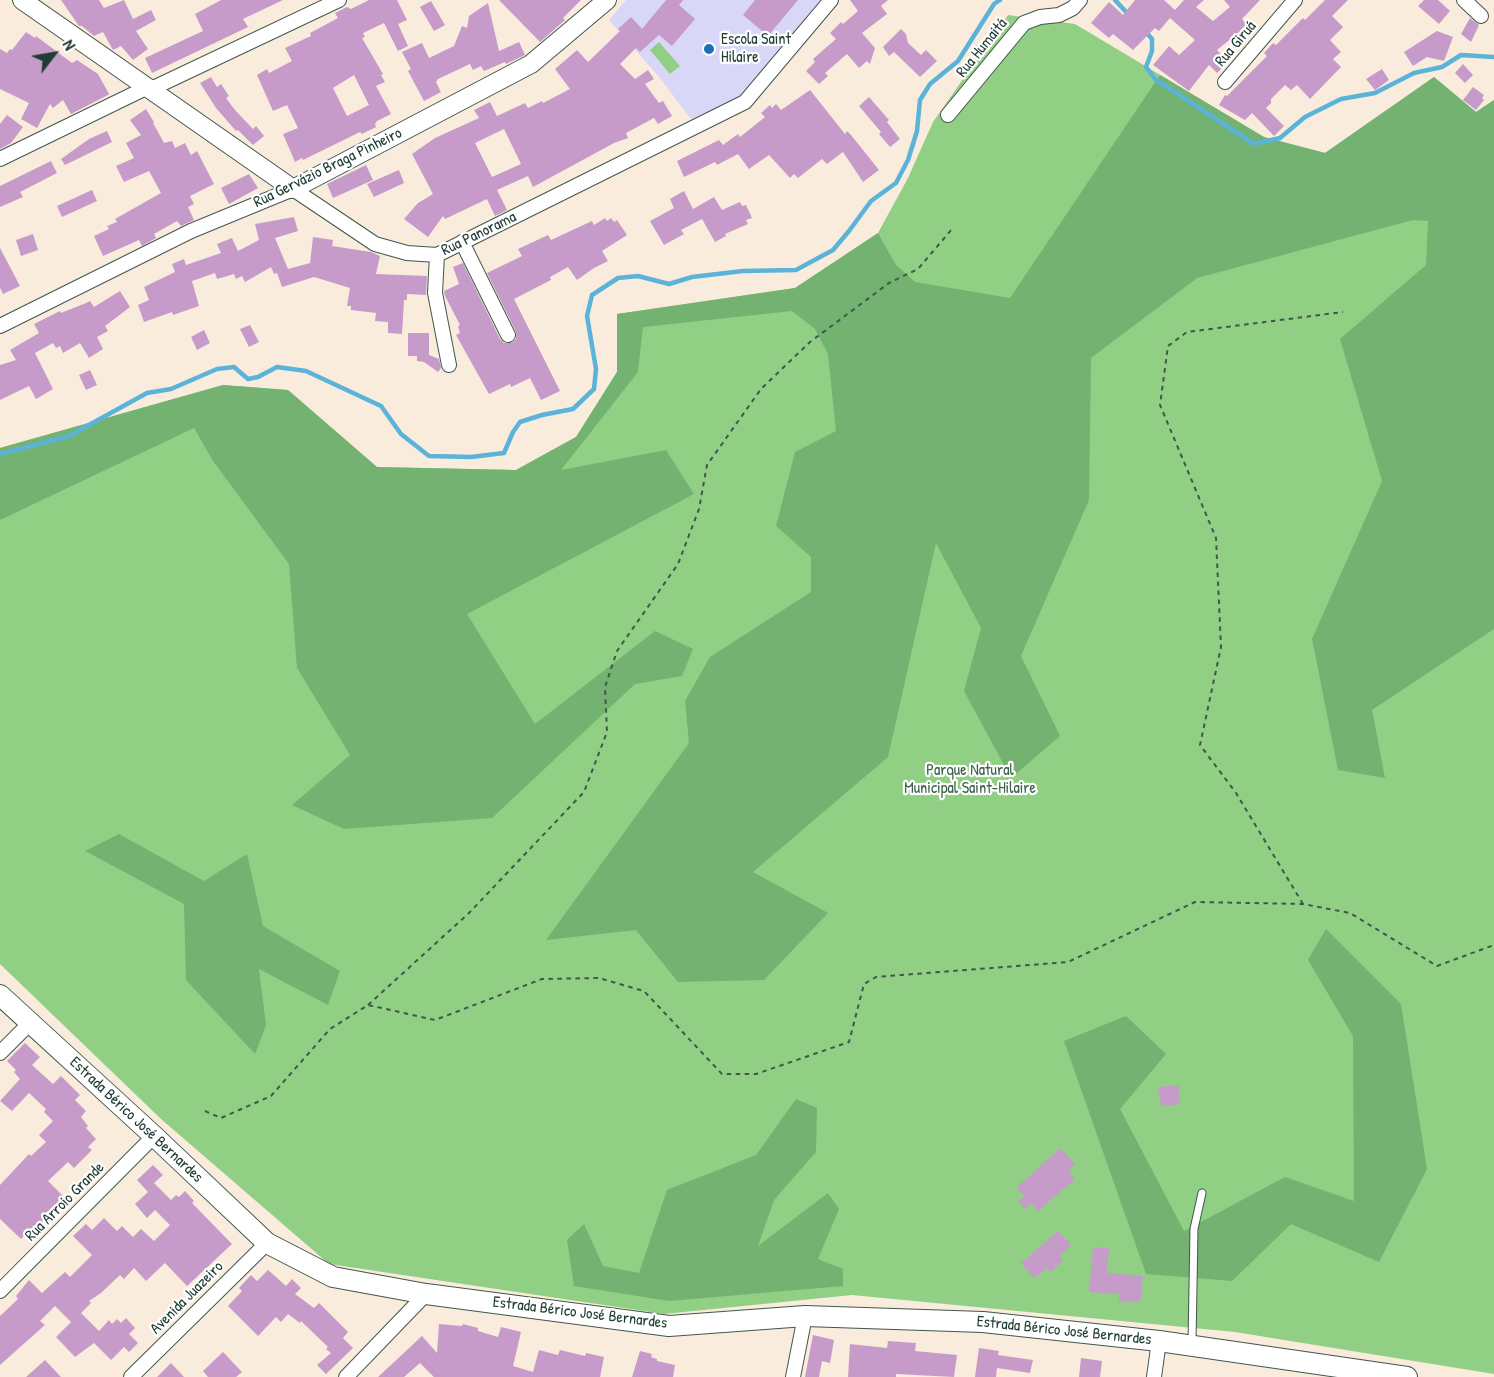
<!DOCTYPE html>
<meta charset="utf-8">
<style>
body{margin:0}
#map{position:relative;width:1494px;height:1377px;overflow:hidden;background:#f9ecdd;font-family:"Patrick Hand",sans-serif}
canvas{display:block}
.north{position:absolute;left:24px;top:24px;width:60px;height:60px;-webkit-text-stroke:4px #fff;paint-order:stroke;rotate:59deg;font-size:16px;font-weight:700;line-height:24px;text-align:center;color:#1f3d34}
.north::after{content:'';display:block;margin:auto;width:21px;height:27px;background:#1f3d34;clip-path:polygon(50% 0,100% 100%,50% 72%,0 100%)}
</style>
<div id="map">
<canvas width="1494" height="1377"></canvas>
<div class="north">N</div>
</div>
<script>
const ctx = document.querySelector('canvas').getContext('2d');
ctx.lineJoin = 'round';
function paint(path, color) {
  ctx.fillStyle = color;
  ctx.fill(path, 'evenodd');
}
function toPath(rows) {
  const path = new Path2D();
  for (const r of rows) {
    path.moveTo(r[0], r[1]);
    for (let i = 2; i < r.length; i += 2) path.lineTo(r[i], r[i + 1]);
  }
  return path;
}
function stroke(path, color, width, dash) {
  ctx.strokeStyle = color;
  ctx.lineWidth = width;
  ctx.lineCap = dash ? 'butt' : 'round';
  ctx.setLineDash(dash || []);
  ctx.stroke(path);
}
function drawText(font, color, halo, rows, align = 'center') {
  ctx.font = font + ' "Patrick Hand",sans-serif';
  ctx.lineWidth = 4.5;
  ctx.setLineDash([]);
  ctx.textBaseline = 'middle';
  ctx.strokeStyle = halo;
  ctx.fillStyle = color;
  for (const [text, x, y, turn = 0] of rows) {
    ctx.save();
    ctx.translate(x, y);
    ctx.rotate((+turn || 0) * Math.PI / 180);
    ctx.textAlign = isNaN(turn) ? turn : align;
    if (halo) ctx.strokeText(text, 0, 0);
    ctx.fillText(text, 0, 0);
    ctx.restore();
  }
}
paint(toPath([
 [626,0,824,0,742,97,691,119,659,77,609,20]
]), '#d8d7f8');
paint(toPath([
 [1008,15,1075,24,1264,137,1325,153,1434,77,1476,112,1494,100,1494,1374,1235,1332,852,1295,664,1314,329,1264,161,1119,0,964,0,448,223,385,288,390,377,467,516,470,576,437,617,372,617,314,795,288,878,233,908,178,933,122],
 [659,42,680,66,670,74,650,50]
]), '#91cf84');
paint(toPath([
 [1160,75,1264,137,1325,153,1434,77,1476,112,1494,100,1494,629,1372,710,1385,778,1338,770,1312,639,1382,481,1340,339,1426,265,1428,221,1413,220,1197,278,1091,358,1089,500,1021,656,1060,736,1011,778,964,691,981,628,936,543,888,757,753,872,828,913,764,980,678,982,636,930,546,940,689,743,685,701,710,657,811,592,811,557,776,526,795,452,836,431,828,354,815,329,792,311,643,327,638,372,561,470,666,450,694,494,467,614,535,724,655,631,693,649,682,676,635,684,492,818,344,829,292,805,350,755,297,668,289,564,213,461,194,428,0,520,0,448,223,385,288,390,377,467,516,470,576,437,617,372,617,314,795,288,878,233,896,265,915,282,1010,298],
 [119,834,204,881,247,854,263,926,340,971,328,1005,259,969,266,1025,255,1054,186,980,184,904,85,851],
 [1326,929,1401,1004,1427,1169,1379,1262,1291,1224,1232,1281,1146,1274,1064,1041,1126,1016,1166,1054,1120,1109,1184,1231,1285,1177,1354,1201,1353,1036,1308,960],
 [796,1099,817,1108,816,1152,774,1200,758,1246,828,1193,839,1209,818,1259,843,1269,843,1286,669,1301,574,1286,567,1240,584,1224,603,1266,639,1273,667,1190,756,1155]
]), '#74b272');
stroke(toPath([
 [1115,0,1129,15],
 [1146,32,1152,39,1152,51,1146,67,1155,79,1254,144,1280,138,1305,117,1341,99,1375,93,1414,73,1442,67,1461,55,1494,57],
 [0,454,69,436,147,393,171,389,217,369,234,367,248,379,258,377,277,367,306,371,381,406,401,434,429,456,471,457,504,453,513,432,520,422,542,415,573,409,594,389,596,369,587,316,592,295,618,278,638,276,669,284,692,277,743,271,796,270,833,250,849,231,871,201,896,183,908,160,917,131,920,100,930,84,958,61,994,4,1000,0]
]), '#5cb3d9', 4.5);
paint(toPath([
 [61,0,99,0,104,8,124,0,133,19,151,10,156,20,136,31,148,49,133,60,121,46,113,50,103,32,94,36,82,26,79,26],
 [221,0,283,0,243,19,248,27,152,73,145,58,203,31,195,14],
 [369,0,397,0,407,20,398,24,408,46,398,51,384,23,363,33,365,37,362,38,383,74,381,75,385,82,376,86,391,114,377,121,375,124,376,127,362,134,360,132,303,160,302,158,295,162,283,134,298,128,287,105,273,111,257,75,267,69,269,73,292,61,285,48,311,36,310,33,338,18,335,13,347,7,351,9],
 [354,75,369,105,347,116,333,88],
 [499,0,581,0,563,18,565,20,540,42],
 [666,0,683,0,679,5,695,19,672,46,659,35,640,52,636,48,620,64,635,79,648,70,654,79,645,84,659,103,663,101,672,116,658,124,654,118,626,133,628,138,614,143,533,187,528,176,497,190,507,210,495,216,487,199,445,219,443,216,428,237,404,219,418,203,433,194,412,154,435,138,479,118,474,110,490,102,497,116,525,103,528,108,542,101,543,103,570,89,555,69,577,50,588,62,620,31,618,29,631,17,642,29],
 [504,129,521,164,492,177,475,143],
 [755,0,798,0,768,36,743,15],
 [850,0,888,0,881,6,887,14,862,33,875,48,870,64,867,61,859,68,847,54,825,73,828,76,819,84,806,71,815,62,813,59,836,39,830,33,841,22,843,24,858,11],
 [1135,0,1164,0,1175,10,1184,0,1204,0,1196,7,1213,21,1230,7,1224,0,1260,0,1242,19,1251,29,1242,37,1238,33,1217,50,1228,62,1217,73,1209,65,1189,91,1153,65,1169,46,1179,55,1195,40,1170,18,1159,31,1155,28,1133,50,1113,34,1109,38,1091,23,1109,2,1123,15],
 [1325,0,1348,0,1332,16,1343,27,1330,40,1341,52,1333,59,1341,67,1310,99,1297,85,1291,90,1285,85,1271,99,1271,103,1266,108,1284,126,1274,136,1252,113,1245,120,1219,105,1225,95,1227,96,1267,56,1264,53,1273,43,1276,45,1303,18,1305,20],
 [1424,0,1438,0,1450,11,1439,24,1418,6],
 [431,1,445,25,434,31,420,7],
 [488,3,499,51,519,42,525,55,506,64,505,62,484,71,481,66,473,70,470,64,438,79,436,82,441,92,424,101,408,71,411,69,402,52,422,43,429,58,454,46,462,26,467,28,469,16],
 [1470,18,1479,25,1471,42,1461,34],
 [901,29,906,34,908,43,921,55,926,50,937,61,920,77,894,52,889,56,883,47],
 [1437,31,1453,37,1444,61,1427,57,1413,66,1404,52],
 [26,32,35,38,36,36,72,63,77,60,98,74,109,94,108,95,71,114,63,100,53,108,50,104,37,128,21,119,29,103,0,89,0,49,7,53,10,49,12,50],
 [1463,64,1473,75,1465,83,1455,73],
 [1382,69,1389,80,1375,90,1366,79],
 [211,77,217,87,221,84,229,96,226,98,235,110,253,129,256,126,264,136,253,145,238,130,236,131,216,108,200,83],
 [1473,87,1484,95,1482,98,1484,100,1476,110,1463,100],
 [810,90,845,134,847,131,851,135,879,170,863,182,843,152,827,164,822,159,798,178,794,174,790,178,769,155,749,169,738,154,717,165,715,162,684,177,677,161,719,140,723,145,738,134,740,137,765,117,761,113,770,105,772,108,776,104,781,110],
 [869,97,889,120,887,122,900,139,890,147,879,134,881,132,859,106],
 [146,109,154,122,153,123,164,143,172,141,175,148,185,143,191,155,197,151,214,184,190,196,194,204,188,207,194,220,181,226,177,221,154,234,156,238,142,246,139,240,103,256,94,236,109,229,107,226,117,222,115,219,161,193,149,171,124,182,116,166,134,158,126,143,141,135,130,120],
 [7,115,23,127,11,143,0,149,0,124],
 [107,131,112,142,65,165,61,159,89,139],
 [51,161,57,173,20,192,23,197,0,207,0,186],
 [366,165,373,180,333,198,327,184],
 [399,170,404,183,374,197,367,184],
 [249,174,258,188,229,204,221,188],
 [92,190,97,201,62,217,57,206],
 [684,191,693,209,714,197,722,210,740,202,742,206,746,205,752,218,746,220,748,224,725,234,726,236,715,242,702,219,681,230,684,234,664,245,650,221,674,208,670,199],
 [294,217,298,231,275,238,288,269,310,263,313,237,333,240,332,246,371,252,380,256,376,274,427,276,426,295,407,294,407,300,404,300,402,334,388,333,388,322,375,321,376,313,351,310,351,306,347,306,350,288,314,277,282,287,277,273,274,274,271,267,245,282,242,276,236,279,234,274,217,279,215,273,192,281,199,306,173,315,172,312,144,322,138,305,149,300,144,287,175,272,172,264,184,259,186,265,221,253,217,244,232,238,238,251,259,240,255,224],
 [605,218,607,221,611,218,614,222,617,220,627,235,602,251,608,261,594,268,577,280,568,267,550,277,551,280,514,299,560,391,541,400,530,378,511,387,510,384,489,394,456,335,460,333,458,326,460,325,445,296,444,291,459,284,453,267,463,263,500,339,504,343,511,343,516,339,516,332,487,273,522,256,518,249,548,235,551,240,592,221,594,225],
 [33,234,38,250,21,256,16,240],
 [0,248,20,286,3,294,0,288],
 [120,291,130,307,105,326,108,331,97,337,103,349,89,358,80,343,63,353,60,346,56,348,53,343,35,353,53,389,36,399,29,386,0,400,0,365,16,360,10,350,39,333,34,324,60,311,61,313,86,303,90,301,94,307],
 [250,325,259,342,249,347,240,329],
 [204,330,210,343,197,350,191,337],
 [408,333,429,333,429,355,439,359,441,368,438,372,424,362,417,361,417,356,408,356],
 [90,370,97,385,86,390,79,375],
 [25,1043,40,1057,32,1065,53,1084,61,1076,80,1095,75,1100,86,1111,81,1117,88,1126,86,1128,96,1139,88,1147,92,1150,74,1168,68,1162,48,1181,66,1199,25,1238,24,1236,21,1239,0,1219,0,1185,29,1154,31,1156,46,1142,39,1135,53,1121,44,1112,46,1109,29,1093,12,1111,0,1101,20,1079,14,1072,16,1070,7,1061],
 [1178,1085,1180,1104,1161,1106,1158,1087],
 [1061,1148,1075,1164,1068,1171,1075,1179,1038,1211,1031,1203,1025,1209,1018,1201,1024,1196,1017,1187],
 [153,1165,163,1175,154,1183,171,1200,176,1195,179,1197,185,1191,194,1201,192,1203,232,1244,187,1286,165,1263,146,1281,134,1268,124,1279,120,1275,101,1293,89,1301,91,1303,81,1313,99,1331,109,1320,112,1324,117,1319,121,1323,126,1318,135,1328,129,1334,138,1343,129,1352,124,1347,111,1360,94,1343,75,1357,56,1337,71,1322,55,1306,40,1321,45,1325,0,1365,0,1316,18,1299,16,1296,29,1280,42,1293,65,1272,70,1277,92,1255,73,1236,86,1224,92,1230,104,1218,117,1231,122,1226,133,1237,141,1229,154,1241,170,1225,155,1210,147,1218,135,1204,148,1192,137,1180],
 [1058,1231,1071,1245,1060,1256,1063,1260,1051,1272,1047,1268,1034,1278,1021,1263],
 [1093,1247,1109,1248,1107,1273,1143,1276,1140,1302,1119,1301,1119,1294,1089,1292],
 [268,1270,286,1286,292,1279,301,1288,295,1294,314,1308,319,1303,348,1332,343,1338,353,1348,326,1374,317,1365,331,1353,326,1349,328,1347,301,1321,300,1323,288,1314,281,1322,276,1317,258,1336,228,1306,242,1291,239,1288,251,1275,257,1281],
 [439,1324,462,1326,463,1324,478,1328,478,1331,498,1337,501,1327,521,1332,513,1366,533,1372,539,1350,558,1355,560,1350,585,1356,586,1353,604,1357,600,1377,434,1377,420,1363,404,1377,378,1377,422,1336,437,1353],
 [813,1335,834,1340,830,1363,822,1361,819,1377,805,1377],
 [888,1341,916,1343,915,1351,957,1355,954,1377,896,1374,896,1377,848,1377,850,1344,887,1348],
 [979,1348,999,1351,998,1355,1033,1360,1030,1373,997,1368,996,1377,975,1377],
 [640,1351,652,1354,651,1357,657,1359,657,1361,675,1365,673,1377,632,1377],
 [223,1352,242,1372,236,1377,208,1377,203,1371],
 [1081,1358,1102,1361,1100,1377,1079,1377],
 [45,1360,61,1377,26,1377],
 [171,1363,184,1377,157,1377]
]), '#c69bca');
const service = toPath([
 [1192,1343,1194,1229,1202,1193]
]);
const minor = toPath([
 [1464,0,1481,16],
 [1225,82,1295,0],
 [151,89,339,0],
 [948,115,1024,23,1040,17,1059,15,1073,8,1080,0],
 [0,159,148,87],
 [462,242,508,335],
 [437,255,435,293,449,365],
 [0,326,191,231,293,189,375,244,407,253,437,255,745,102,831,0],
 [0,1053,31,1022],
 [0,1291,154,1136],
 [131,1377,267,1243],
 [346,1377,426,1294],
 [793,1377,805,1316],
 [1154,1377,1159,1341]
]);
const tertiary = toPath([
 [22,0,293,189,531,64,607,0]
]);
const secondary = toPath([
 [0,995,154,1136,267,1243,333,1277,426,1294,669,1326,805,1316,983,1322,1159,1341,1407,1377]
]);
stroke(service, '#40574d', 9);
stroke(minor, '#40574d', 16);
stroke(tertiary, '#40574d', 20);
stroke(secondary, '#40574d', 22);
stroke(toPath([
 [1303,904,1236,793,1200,745,1221,647,1216,538,1160,405,1168,346,1187,332,1343,312],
 [368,1005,469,913,584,792,607,732,605,687,617,651,678,564,699,509,707,465,761,389,810,342,889,283,918,269,952,229],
 [205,1111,221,1118,271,1096,330,1029,368,1005,435,1020,542,979,599,978,644,991,722,1074,756,1074,849,1042,864,984,876,977,1068,962,1195,902,1303,904,1350,913,1437,966,1494,945]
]), '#40574d', 2, [4.5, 4.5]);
stroke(service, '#fff', 7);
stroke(minor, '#fff', 14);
stroke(tertiary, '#fff', 18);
stroke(secondary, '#fff', 20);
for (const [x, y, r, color] of [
 [709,49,6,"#1f6fb2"]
]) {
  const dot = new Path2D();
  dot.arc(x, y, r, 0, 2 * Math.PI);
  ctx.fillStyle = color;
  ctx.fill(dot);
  stroke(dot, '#fff', 2);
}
drawText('16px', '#1f3d34', '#fff', [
 ["Escola Saint",721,40],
 ["Hilaire",721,58]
], 'left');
drawText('16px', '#1f3d34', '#fff', [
 ["Rua Giruá",1236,44,-50],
 ["Rua Humaitá",982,48,-51],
 ["Rua Gervázio Braga Pinheiro",328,168,-26],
 ["Rua Panorama",479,234,-26],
 ["Estrada Bérico José Bernardes",136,1120,43],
 ["Rua Arroio Grande",65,1202,-45],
 ["Avenida Juazeiro",187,1298,-45],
 ["Estrada Bérico José Bernardes",580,1313,7],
 ["Estrada Bérico José Bernardes",1064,1331,6]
]);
drawText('16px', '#3c6248', '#fff', [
 ["Parque Natural",970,771],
 ["Municipal Saint-Hilaire",970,789]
]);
</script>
